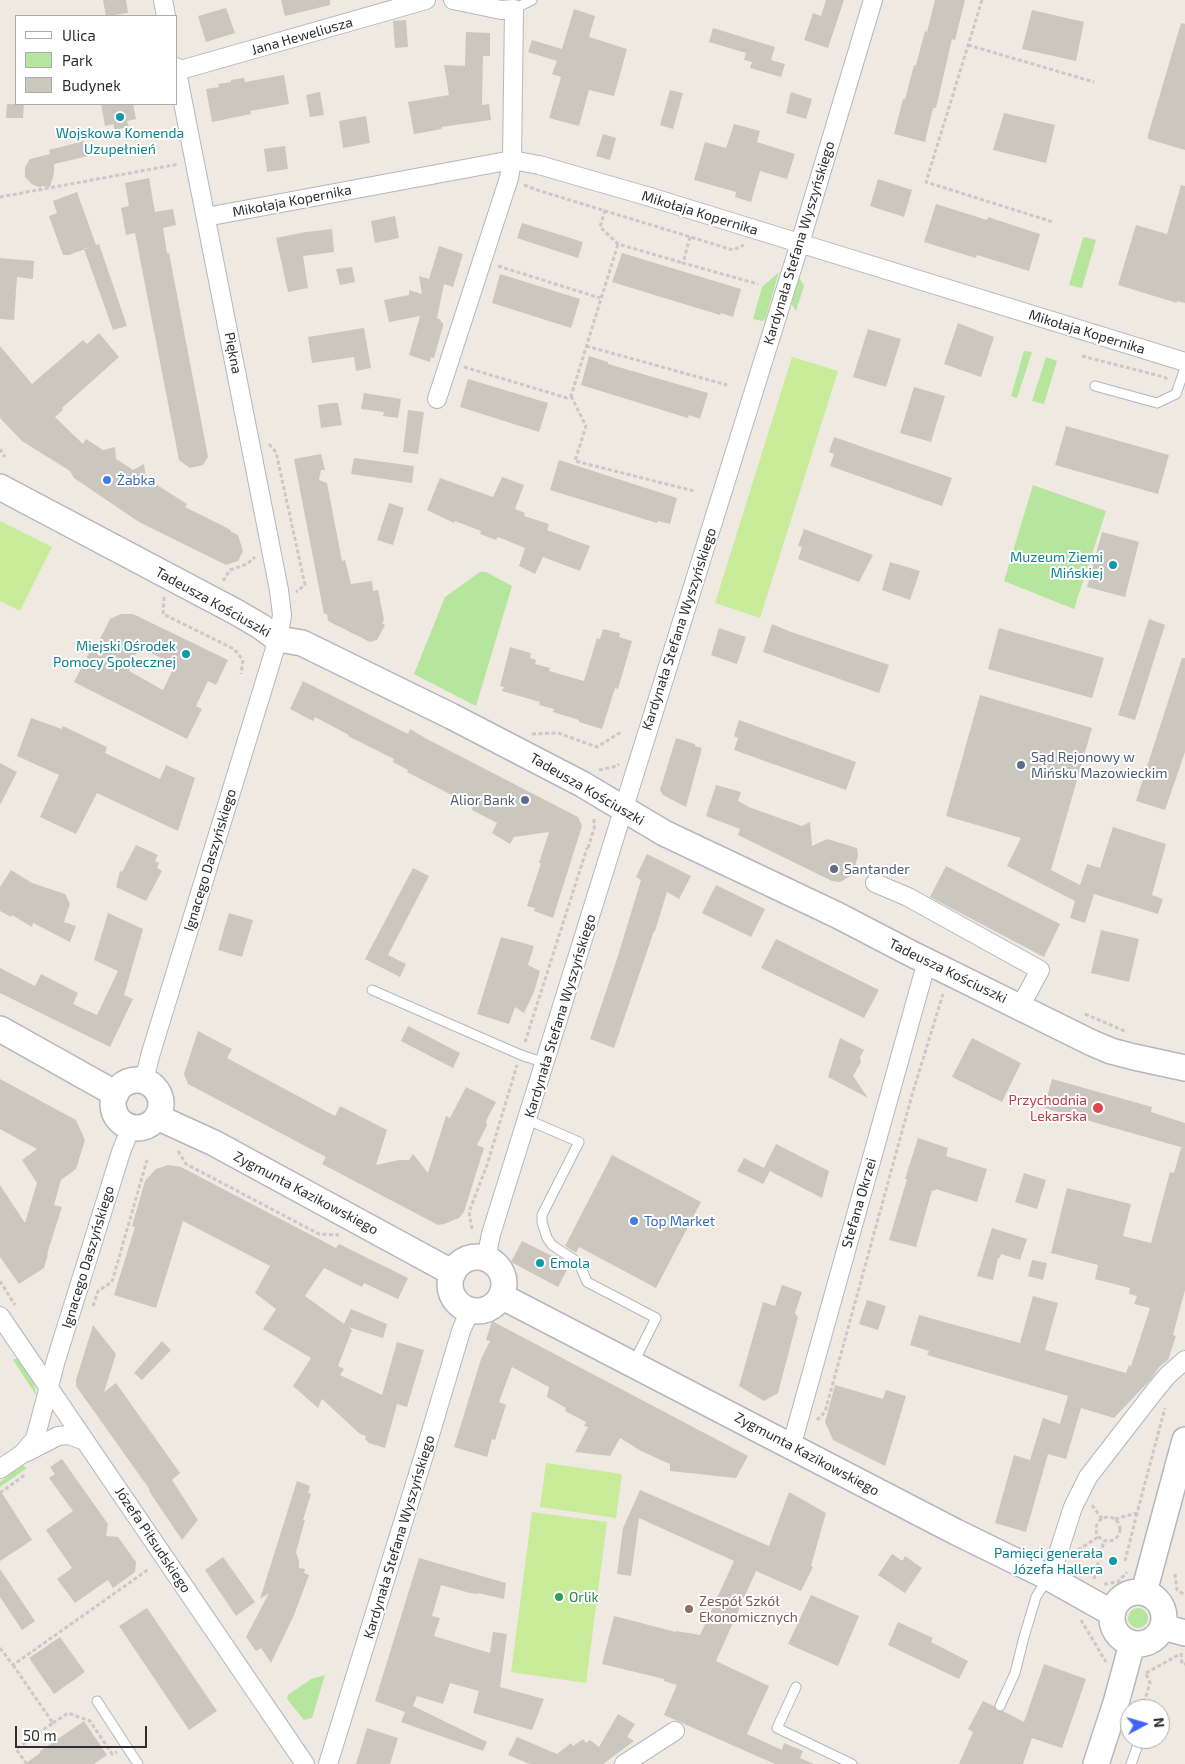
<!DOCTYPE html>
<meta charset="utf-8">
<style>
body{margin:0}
#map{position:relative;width:1185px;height:1764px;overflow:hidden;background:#efe9e1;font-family:"Exo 2",sans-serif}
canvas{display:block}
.legend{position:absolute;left:15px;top:15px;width:162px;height:90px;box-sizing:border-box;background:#fff;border:1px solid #ababab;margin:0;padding:6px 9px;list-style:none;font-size:15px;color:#2e2e2e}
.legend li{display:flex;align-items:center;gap:10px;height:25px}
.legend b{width:25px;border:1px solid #ababab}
.north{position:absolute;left:1120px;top:1699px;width:50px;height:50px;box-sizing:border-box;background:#fff;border:1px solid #ababab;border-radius:50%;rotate:84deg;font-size:14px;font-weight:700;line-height:20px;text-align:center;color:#2e2e2e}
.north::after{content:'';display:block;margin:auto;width:18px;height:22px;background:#4264fb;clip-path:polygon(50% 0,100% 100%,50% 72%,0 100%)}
.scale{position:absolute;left:15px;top:1726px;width:132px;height:22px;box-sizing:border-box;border:2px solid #2e2e2e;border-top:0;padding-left:6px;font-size:15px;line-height:18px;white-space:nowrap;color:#2e2e2e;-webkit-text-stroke:4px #fff;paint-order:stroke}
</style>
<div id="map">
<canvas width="1185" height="1764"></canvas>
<ul class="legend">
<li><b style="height:6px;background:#fff"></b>Ulica</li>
<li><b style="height:14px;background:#b6e59e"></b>Park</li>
<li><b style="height:14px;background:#cbc7bf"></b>Budynek</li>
</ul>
<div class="north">N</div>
<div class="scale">50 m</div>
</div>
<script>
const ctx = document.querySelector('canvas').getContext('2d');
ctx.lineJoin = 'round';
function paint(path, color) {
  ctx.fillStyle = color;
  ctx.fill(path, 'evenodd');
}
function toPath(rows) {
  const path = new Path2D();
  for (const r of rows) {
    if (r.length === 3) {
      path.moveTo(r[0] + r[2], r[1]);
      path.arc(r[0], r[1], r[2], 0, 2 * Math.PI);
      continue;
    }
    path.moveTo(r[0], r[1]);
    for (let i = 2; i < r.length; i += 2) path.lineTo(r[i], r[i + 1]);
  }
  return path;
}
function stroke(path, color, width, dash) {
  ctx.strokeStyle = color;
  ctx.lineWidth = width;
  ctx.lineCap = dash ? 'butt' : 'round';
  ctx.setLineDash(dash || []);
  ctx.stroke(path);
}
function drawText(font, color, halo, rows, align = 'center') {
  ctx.font = font + ' "Exo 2",sans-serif';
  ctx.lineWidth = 4;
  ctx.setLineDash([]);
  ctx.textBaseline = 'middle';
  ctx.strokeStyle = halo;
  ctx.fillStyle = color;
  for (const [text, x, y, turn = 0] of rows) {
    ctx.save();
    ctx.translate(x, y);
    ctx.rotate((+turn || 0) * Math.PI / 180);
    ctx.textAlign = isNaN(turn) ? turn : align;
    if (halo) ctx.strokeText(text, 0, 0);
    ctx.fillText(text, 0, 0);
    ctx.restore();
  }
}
paint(toPath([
 [1085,237,1096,240,1082,288,1069,285,1083,238],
 [779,272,765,320,762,321,753,319,762,287],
 [799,277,804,286,796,311,791,303],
 [1024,351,1032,352,1017,398,1011,396],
 [1046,357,1057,361,1044,404,1032,401],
 [1033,485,1106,511,1074,609,1004,581],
 [480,572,486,572,512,586,476,706,414,674,445,597],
 [18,1357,34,1381,36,1395,13,1360],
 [22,1465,27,1468,0,1487,0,1482],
 [1138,1618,10],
 [325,1675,312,1718,304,1720,287,1699,288,1695,311,1679]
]), '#b6e59e');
paint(toPath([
 [792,357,838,371,760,618,715,603],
 [0,521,52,547,20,611,0,601],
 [546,1463,622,1474,616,1518,540,1507],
 [532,1512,607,1522,586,1683,511,1672]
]), '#c9ec9a');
paint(toPath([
 [103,0,126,0,128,13,106,16],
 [281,0,330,0,330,5,285,16],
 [826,0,844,0,828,48,804,40,813,13,821,16],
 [935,0,965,0,955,40,952,39,936,108,933,108,925,142,894,134,903,99,905,99,914,65,916,65,925,31,927,32],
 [226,8,235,33,206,42,198,16],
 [574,9,595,16,589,37,627,49,614,96,589,90,579,126,549,118,561,77,552,74,557,61,528,52,532,40,562,49],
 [1032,10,1084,22,1076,61,1022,49],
 [406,20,408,47,395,48,393,21],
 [1181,23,1185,24,1185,150,1148,139,1148,135],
 [713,28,775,47,771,60,785,64,781,77,750,68,752,62,744,60,746,53,709,42],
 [466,32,490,33,490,56,483,56,482,105,489,104,491,120,441,127,442,129,414,134,408,102,449,95,444,65,465,66],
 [284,75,289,104,250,111,251,114,212,122,206,89,219,87,218,84,231,82,231,80,244,78,245,82],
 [670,90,683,93,673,129,660,125],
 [320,92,324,115,310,117,306,95],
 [791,92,812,99,806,119,786,113],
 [7,104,24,104,23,118,6,118],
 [101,104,133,104,136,119,127,121,129,127,114,130,114,124,105,126],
 [1004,113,1055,125,1046,163,993,150],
 [366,116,370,143,343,148,339,121],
 [734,124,760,131,757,142,795,154,787,179,760,171,751,202,735,197,736,192,694,180,705,142,726,148],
 [603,134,616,138,610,160,596,156],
 [84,141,88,156,54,164,54,173,50,187,41,186,41,188,32,184,25,177,25,167,30,159,50,154,49,150],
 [285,146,288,169,267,172,264,149],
 [149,178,155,212,173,209,176,225,163,228,167,253,169,253,208,457,203,465,190,468,179,460,135,233,126,235,121,208,129,206,125,183],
 [878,179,912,190,904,217,870,206],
 [1181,185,1185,186,1185,303,1177,301,1177,303,1118,285,1136,225,1167,234],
 [77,192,96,245,69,255,63,255,49,216,57,213,53,201],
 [936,204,987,220,988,217,1040,234,1029,271,977,255,976,258,924,242],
 [395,216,399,238,375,243,371,221],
 [522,223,583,242,578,258,517,238],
 [332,229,334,252,303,256,308,288,288,292,276,238,306,232],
 [99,244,127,326,113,330,84,249],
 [439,246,463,254,453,287,444,284,437,318,441,320,441,322,443,323,443,326,434,358,431,357,430,362,409,355,420,316,389,322,384,300,409,295,409,290,422,294,419,276,429,279],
 [622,253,741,289,733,317,721,313,720,315,612,282],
 [0,258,34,261,33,279,17,277,14,320,0,319],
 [352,267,355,282,340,285,336,269],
 [500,274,580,299,571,328,492,303],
 [958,323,994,337,981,377,944,364],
 [364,328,371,368,356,371,354,357,312,363,308,337],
 [868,329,901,339,886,387,853,377],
 [99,333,119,357,62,408,63,410,55,417,83,444,86,439,103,450,115,447,116,459,133,470,144,464,146,478,187,504,185,507,231,530,230,531,238,535,243,551,238,561,226,565,139,522,74,478,70,471,22,441,0,418,0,346,32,384,83,340,87,344],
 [589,356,608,362,608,364,708,393,700,419,689,415,688,418,581,385],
 [468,379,548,403,539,432,460,407],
 [914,387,945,396,931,442,900,433],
 [364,393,401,399,398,418,383,416,384,412,361,409],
 [332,403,338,403,342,425,321,428,318,405],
 [408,410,424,412,418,454,403,452],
 [1066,426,1169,455,1158,494,1055,465],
 [834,437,952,478,942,506,830,466,834,454,829,452],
 [321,454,325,470,321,470,319,480,327,483,342,561,345,560,351,584,372,581,373,591,378,590,384,620,382,623,385,625,377,640,370,642,328,621,327,614,324,614,294,459],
 [354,458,414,466,412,483,351,474],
 [559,460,677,498,670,524,658,521,657,523,550,490],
 [502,477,524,485,515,509,525,513,524,516,549,524,547,530,590,546,580,571,543,557,535,574,519,566,525,548,498,537,496,540,480,534,481,531,455,521,454,523,427,510,440,478,493,497],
 [389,503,404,508,393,545,377,540],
 [804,529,873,555,859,582,798,559,802,547,798,546],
 [1102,532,1139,542,1125,597,1087,587],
 [890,562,920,571,910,600,882,590],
 [121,614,133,614,228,660,216,685,208,681,196,706,202,709,187,739,74,682,94,643,97,645,110,619],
 [139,647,175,665,163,690,129,671],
 [1149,619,1165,625,1135,720,1118,715],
 [772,624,791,632,889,665,879,693,763,652],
 [719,628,746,637,737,664,711,655],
 [999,628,1104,658,1092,698,988,669],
 [603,629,620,633,619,637,632,641,618,689,615,688,602,729,579,722,579,720,553,712,554,709,539,705,540,702,502,691,504,687,500,686,510,647,531,653,530,658,536,660,535,664,550,668,549,671,584,681,597,638,600,639],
 [1182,658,1185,658,1185,752,1165,810,1136,801],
 [303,681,408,734,410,729,425,738,578,817,582,826,553,918,534,911,535,908,527,906,541,863,539,863,549,832,514,837,510,844,492,833,497,823,472,810,473,806,407,772,408,770,393,762,394,759,348,736,349,735,315,717,313,721,290,709],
 [980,695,1092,728,1051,870,1080,885,1087,864,1100,868,1113,827,1166,844,1152,895,1163,899,1158,914,1094,894,1085,923,1070,918,1075,901,1007,866,1021,838,946,816],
 [31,718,62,729,63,726,107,747,105,753,160,779,166,765,195,778,178,831,97,793,76,834,40,817,59,775,17,756],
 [739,720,856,762,846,790,734,750,738,738,734,736],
 [676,738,695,744,695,746,702,748,686,807,663,795,660,790],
 [0,763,17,772,0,805],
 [716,785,741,792,738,801,751,808,802,826,810,822,812,846,827,839,857,848,858,856,852,875,840,882,832,881,738,835,740,829,706,816],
 [136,845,158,855,155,861,159,863,157,868,162,871,146,901,116,887,120,871,122,872],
 [647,854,691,876,679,899,667,892,655,931,654,931,614,1048,590,1039,617,959,641,880,636,877],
 [946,866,1060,924,1044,957,930,897],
 [413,868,429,876,388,955,406,964,400,977,365,959],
 [11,870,32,883,65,894,70,904,64,922,76,926,70,942,33,923,32,927,12,915,11,917,0,911,0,887],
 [716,885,765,909,751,937,702,913],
 [108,913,143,929,124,995,133,999,110,1047,0,993,0,968,35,986,41,974,78,993,73,1004,97,1015,118,971,94,960],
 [229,913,253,920,242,957,218,950],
 [1101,930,1139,939,1129,982,1091,973],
 [501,937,534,946,528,965,540,971,534,992,524,1013,515,1007,509,1024,477,1014],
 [776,939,879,990,864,1018,761,968],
 [408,1026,460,1053,453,1068,401,1041],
 [198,1031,232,1049,227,1058,335,1116,340,1106,387,1130,376,1165,399,1160,409,1160,413,1154,428,1173,446,1116,450,1118,466,1087,496,1102,486,1121,487,1125,477,1145,484,1148,464,1212,459,1218,444,1224,438,1225,322,1164,326,1157,188,1084,184,1074],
 [840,1038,864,1050,860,1057,861,1062,853,1076,868,1098,828,1077],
 [972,1038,1021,1063,1002,1102,952,1077],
 [0,1079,76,1120,85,1140,76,1169,61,1180,54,1205,62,1207,47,1254,48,1254,44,1268,19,1284,0,1257,0,1185,25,1223,37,1183,22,1160,37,1149,0,1129],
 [1052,1079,1152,1107,1151,1112,1185,1123,1185,1290,1173,1335,1176,1336,1168,1360,1159,1367,1152,1378,1114,1418,1081,1408,1066,1459,1048,1454,1026,1532,995,1523,1014,1455,1030,1460,1043,1418,1060,1424,1068,1396,927,1355,929,1351,910,1345,919,1315,1020,1343,1033,1296,1058,1303,1045,1350,1126,1373,1129,1365,1131,1366,1150,1308,1134,1304,1137,1296,1129,1294,1130,1288,1095,1279,1098,1265,1051,1253,1067,1188,1131,1204,1123,1236,1151,1243,1170,1172,1174,1173,1181,1148,1184,1148,1044,1108],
 [918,1138,948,1148,946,1156,987,1169,977,1202,936,1189,935,1191,932,1190,916,1247,889,1240,907,1179,905,1179],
 [776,1144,829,1171,822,1198,764,1168],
 [612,1155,701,1202,656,1288,579,1247,576,1253,565,1246],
 [744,1158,770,1171,763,1184,737,1171],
 [168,1165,181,1167,336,1248,339,1244,408,1278,398,1299,364,1283,362,1287,324,1268,305,1296,344,1324,351,1309,387,1324,383,1338,348,1327,352,1330,338,1366,344,1369,340,1375,382,1395,397,1342,424,1350,407,1407,397,1404,385,1448,369,1443,365,1439,366,1436,360,1434,322,1399,318,1408,293,1386,311,1358,263,1329,276,1309,255,1293,270,1266,183,1221,156,1308,114,1295,135,1227,132,1226,145,1181,156,1169],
 [1024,1173,1046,1180,1037,1209,1015,1202],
 [992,1228,1027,1239,1020,1260,1001,1254,1000,1258,998,1258,993,1280,977,1276],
 [522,1241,558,1259,559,1257,570,1264,558,1287,511,1262],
 [1032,1260,1047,1263,1043,1280,1028,1276],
 [782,1285,802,1292,795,1313,798,1317,778,1393,764,1401,739,1386,763,1302,775,1306],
 [867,1300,886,1306,878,1330,859,1324],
 [492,1321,748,1456,736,1478,670,1471,670,1464,641,1451,620,1438,610,1456,575,1452,588,1427,584,1426,586,1422,565,1411,566,1408,547,1397,549,1387,512,1367,499,1402,506,1405,495,1440,492,1439,487,1457,454,1447,481,1359,490,1341,486,1340],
 [93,1325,116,1354,104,1392,116,1383,180,1473,172,1480,198,1520,182,1540,149,1491,150,1490,76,1386,76,1380],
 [162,1341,171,1350,142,1380,134,1373],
 [835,1385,883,1399,886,1390,906,1396,885,1466,833,1440,825,1422],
 [62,1459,108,1524,106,1536,118,1537,136,1562,135,1572,113,1588,108,1580,75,1603,57,1579,72,1568,46,1530,73,1511,49,1478,55,1474,50,1467],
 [297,1481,310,1486,308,1493,311,1494,303,1520,305,1520,296,1552,299,1561,299,1568,305,1569,304,1573,309,1575,294,1615,271,1663,261,1648,256,1651,246,1637,269,1593,260,1599],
 [0,1490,32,1540,0,1561],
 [640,1490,769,1546,789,1492,826,1513,811,1566,813,1567,801,1591,756,1571,716,1661,769,1686,747,1734,782,1750,784,1743,803,1751,800,1758,814,1764,775,1764,664,1715,677,1685,664,1681,664,1679,602,1664,614,1616,676,1632,676,1631,700,1635,734,1561,639,1518,631,1576,617,1574,623,1528],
 [892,1554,901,1560,903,1560,905,1556,922,1568,905,1593,878,1575],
 [223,1557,255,1602,236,1616,205,1570],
 [419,1558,506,1583,504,1599,478,1593,477,1594,470,1593,441,1585,432,1616,440,1618,434,1636,490,1653,493,1632,507,1634,500,1687,544,1699,532,1730,473,1713,479,1691,450,1683,443,1704,417,1696,413,1706,487,1742,483,1751,401,1722,405,1712,375,1701],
 [0,1569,35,1621,22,1630,0,1597],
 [811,1595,859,1616,838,1666,788,1644],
 [147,1608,217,1711,189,1730,119,1626],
 [898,1622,933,1638,931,1642,968,1661,959,1679,888,1645],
 [60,1637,85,1672,54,1694,29,1658],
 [1044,1664,1086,1679,1062,1748,1032,1738,1023,1764,959,1764,973,1732,968,1729,983,1701,994,1706,997,1711,1003,1711,1024,1722],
 [618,1714,635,1724,627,1737,634,1741,603,1764,530,1764,508,1755,517,1737,557,1754,571,1743,573,1746,583,1739,586,1743,590,1740,599,1747],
 [84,1721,107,1755,94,1764,25,1764,40,1753,40,1751],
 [367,1728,398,1738,390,1764,356,1764]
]), '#cbc7bf');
const lane = toPath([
 [514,9,532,0],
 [1095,386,1157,403,1176,394,1185,368],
 [372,990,521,1055,545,1063],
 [528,1120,579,1142,542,1215,542,1222,547,1238,552,1245,579,1263,587,1282,656,1318,634,1362],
 [796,1687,777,1728,852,1764],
 [97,1701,138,1764],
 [1000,1706,1015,1673,1024,1637,1036,1597,1048,1578],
 [1131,1764,1140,1739]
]);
const street = toPath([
 [163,0,166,16],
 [177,71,426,0],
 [206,217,512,160,539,165,650,197,1185,362],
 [437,399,509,178,512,160,514,9,501,10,453,0],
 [875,883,908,897,1040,970,1020,1007],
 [144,1081,150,1056,278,639,282,615,279,590,176,67],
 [486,1259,491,1234,800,243,873,0],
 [0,1316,305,1764],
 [790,1446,795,1433,927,961],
 [27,1452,58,1436,69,1435,85,1441],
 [0,1469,22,1454,35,1439,56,1360,121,1152,131,1127],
 [1048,1577,1055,1563,1073,1507,1088,1477,1157,1388,1168,1375,1185,1360],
 [328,1764,424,1455,461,1331,470,1310],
 [624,1764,675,1731]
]);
const secondary = toPath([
 [0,487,236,612,260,626,278,639,302,643,451,716,582,784,664,833,837,915,912,954,1092,1043,1111,1051,1134,1057,1185,1068],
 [0,1029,116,1094],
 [137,1104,24],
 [157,1117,214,1143,453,1273],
 [477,1284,27],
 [501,1296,956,1532,1048,1577,1112,1613],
 [1138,1618,26],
 [1144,1592,1185,1440],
 [1163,1627,1185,1633],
 [1096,1764,1116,1703,1132,1644]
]);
stroke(lane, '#b4b7c1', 11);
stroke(street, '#b4b7c1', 20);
stroke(secondary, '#b4b7c1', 28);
stroke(toPath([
 [982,0,926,182,1053,222],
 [968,45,1094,82],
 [524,185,537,190,733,250,744,245],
 [0,197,179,164],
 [605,210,600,227,618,244,683,263],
 [690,237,683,263,758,284],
 [498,266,600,298],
 [586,346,727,385],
 [1082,356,1164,377,1169,380],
 [464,367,567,398,571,396,618,244],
 [571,396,586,426,575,461,694,491],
 [269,444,276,452,305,585,296,592],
 [0,449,5,457],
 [223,581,230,570,247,564,255,557],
 [164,597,163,614,234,649,243,660,241,674],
 [532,734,558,733,597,747,621,732],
 [599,770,617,766,619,764],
 [588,848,595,825,593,817],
 [1085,1014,1127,1032],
 [525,1042,587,848],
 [178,1151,186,1164,319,1234,339,1235],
 [472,1229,469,1212,487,1165,517,1065],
 [0,1281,15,1305],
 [93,1306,98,1291,112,1282,147,1160],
 [817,1420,825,1412,912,1095,943,994],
 [0,1493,26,1474],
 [1092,1505,1102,1519],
 [1108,1529,12],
 [1115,1519,1137,1513,1165,1408],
 [1078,1550,1098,1537],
 [1125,1561,1137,1513],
 [1175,1574,1177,1590,1185,1595],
 [1094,1579,1104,1541],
 [1104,1584,1118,1582,1127,1572],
 [1081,1620,1106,1662],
 [0,1648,13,1665,149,1569],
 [1181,1653,1182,1664,1185,1664],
 [13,1665,53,1723,16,1749,26,1763],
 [1146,1673,1180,1654],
 [1142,1709,1150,1683,1146,1674],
 [53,1723,68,1713,90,1721,112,1754,117,1752]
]), '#c9c9c9', 3, [4, 2.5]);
stroke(lane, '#fff', 9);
stroke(street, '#fff', 18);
stroke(secondary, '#fff', 25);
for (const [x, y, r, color] of [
 [120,117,5,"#0f9aa8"],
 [107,480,5,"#3f7fe0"],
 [1113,565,5,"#0f9aa8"],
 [186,654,5,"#0f9aa8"],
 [1021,765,5,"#5c6f8a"],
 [525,800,5,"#5c6f8a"],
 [834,869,5,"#5c6f8a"],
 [1098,1108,6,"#e0444e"],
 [634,1221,5,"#3f7fe0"],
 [540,1263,5,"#0f9aa8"],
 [1113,1561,5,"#0f9aa8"],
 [559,1597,5,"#2e9e5b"],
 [689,1609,5,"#8d6e63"]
]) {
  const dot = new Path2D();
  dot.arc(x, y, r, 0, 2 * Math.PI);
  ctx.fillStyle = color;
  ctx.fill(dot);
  stroke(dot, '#fff', 2);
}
drawText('14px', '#2e2e2e', '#fff', [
 ["Jana Heweliusza",302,36,-16],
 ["Mikołaja Kopernika",292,201,-11],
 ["Mikołaja Kopernika",700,213,17],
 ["Kardynała Stefana Wyszyńskiego",799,243,-73],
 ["Mikołaja Kopernika",1087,332,17],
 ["Piękna",233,353,79],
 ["Tadeusza Kościuszki",213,602,29],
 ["Kardynała Stefana Wyszyńskiego",679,629,-72],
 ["Tadeusza Kościuszki",587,789,30],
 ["Ignacego Daszyńskiego",210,860,-73],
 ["Tadeusza Kościuszki",948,971,26],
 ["Kardynała Stefana Wyszyńskiego",560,1016,-73],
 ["Zygmunta Kazikowskiego",306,1193,28],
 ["Stefana Okrzei",859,1203,-74],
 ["Ignacego Daszyńskiego",88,1257,-73],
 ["Zygmunta Kazikowskiego",807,1454,28],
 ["Kardynała Stefana Wyszyńskiego",399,1537,-73],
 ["Józefa Piłsudskiego",153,1540,56]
]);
drawText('14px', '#0d838f', '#fff', [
 ["Wojskowa Komenda",120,133,"center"],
 ["Uzupełnień",120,149,"center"],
 ["Muzeum Ziemi",1103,557],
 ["Mińskiej",1103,573],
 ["Miejski Ośrodek",176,646],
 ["Pomocy Społecznej",176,662],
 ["Emola",550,1263,"left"],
 ["Pamięci generała",1103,1553],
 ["Józefa Hallera",1103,1569]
], 'right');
drawText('14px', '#366cbe', '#fff', [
 ["Żabka",117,480],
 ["Top Market",644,1221]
], 'left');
drawText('14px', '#4e5e75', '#fff', [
 ["Sąd Rejonowy w",1031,757],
 ["Mińsku Mazowieckim",1031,773],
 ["Alior Bank",515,800,"right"],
 ["Santander",844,869]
], 'left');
drawText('14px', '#be3a42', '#fff', [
 ["Przychodnia",1087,1100],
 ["Lekarska",1087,1116]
], 'right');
drawText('14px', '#27864d', '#fff', [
 ["Orlik",569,1597]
], 'left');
drawText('14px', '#785e54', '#fff', [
 ["Zespół Szkół",699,1601],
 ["Ekonomicznych",699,1617]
], 'left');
</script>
